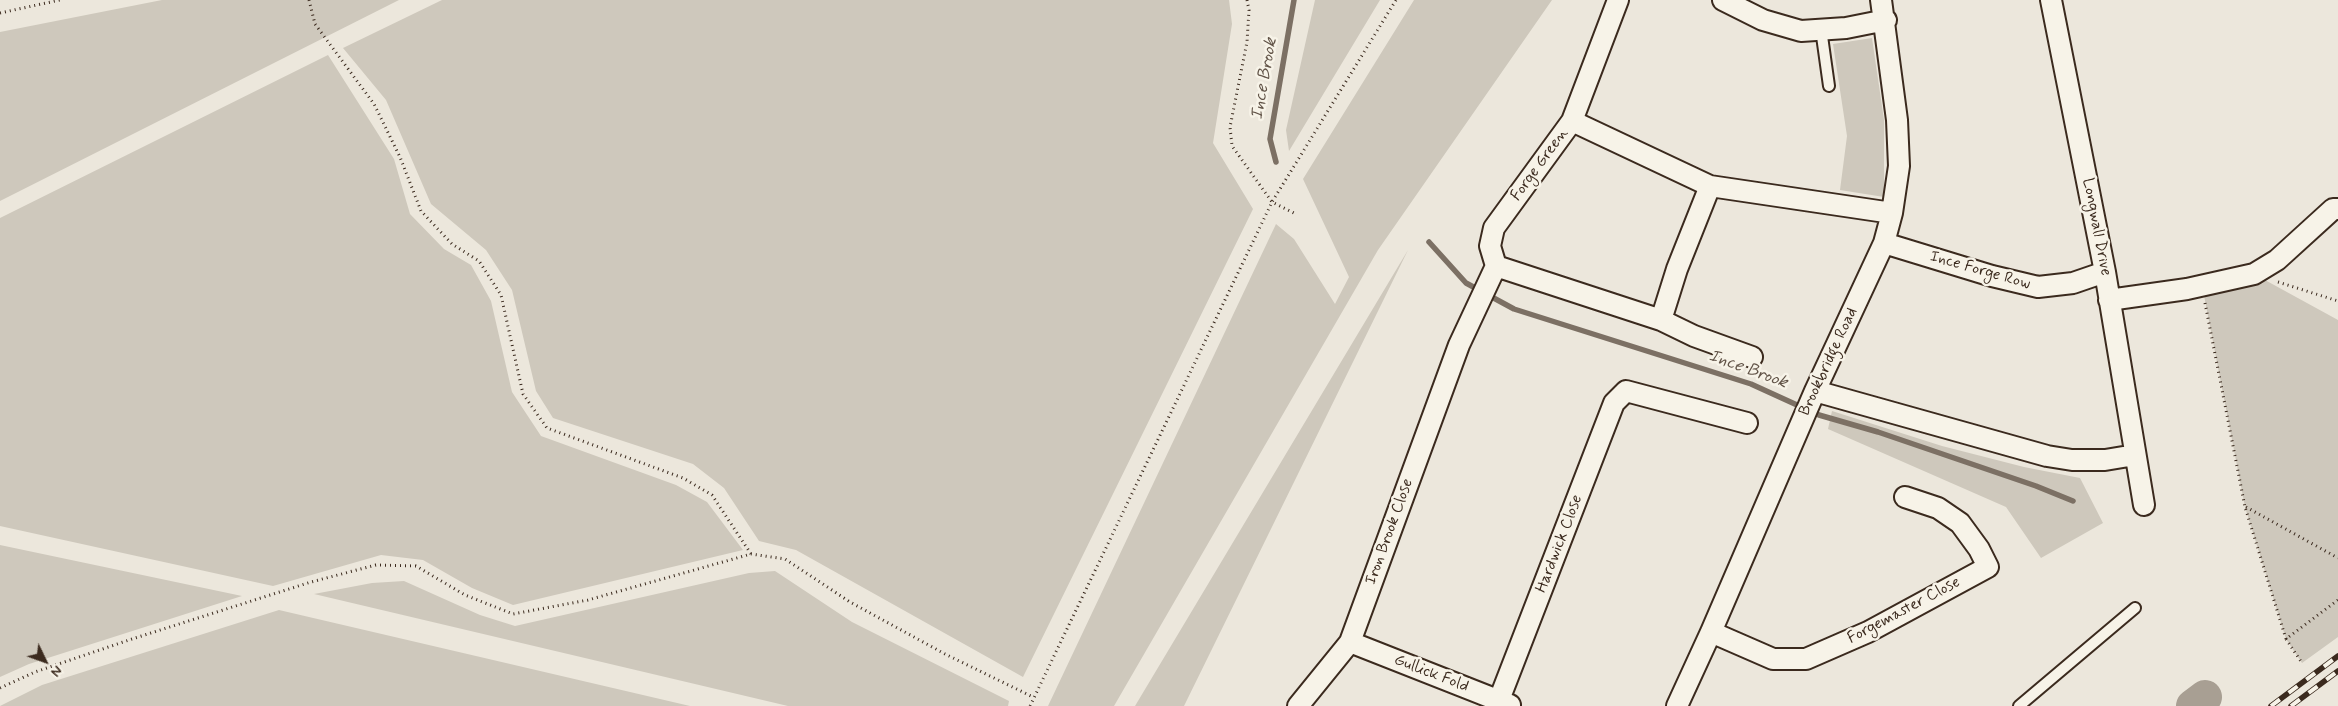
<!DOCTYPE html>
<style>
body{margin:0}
#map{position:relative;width:2338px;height:706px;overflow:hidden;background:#ece7dc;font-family:Mynerve,sans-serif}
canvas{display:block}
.north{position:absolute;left:20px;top:636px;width:50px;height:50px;-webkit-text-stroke:4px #f7f3e8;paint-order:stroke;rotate:132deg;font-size:14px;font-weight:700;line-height:20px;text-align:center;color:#3b2a1e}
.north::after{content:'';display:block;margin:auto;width:18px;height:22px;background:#3b2a1e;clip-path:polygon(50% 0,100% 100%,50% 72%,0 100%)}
</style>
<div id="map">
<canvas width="2338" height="706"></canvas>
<div class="north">N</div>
</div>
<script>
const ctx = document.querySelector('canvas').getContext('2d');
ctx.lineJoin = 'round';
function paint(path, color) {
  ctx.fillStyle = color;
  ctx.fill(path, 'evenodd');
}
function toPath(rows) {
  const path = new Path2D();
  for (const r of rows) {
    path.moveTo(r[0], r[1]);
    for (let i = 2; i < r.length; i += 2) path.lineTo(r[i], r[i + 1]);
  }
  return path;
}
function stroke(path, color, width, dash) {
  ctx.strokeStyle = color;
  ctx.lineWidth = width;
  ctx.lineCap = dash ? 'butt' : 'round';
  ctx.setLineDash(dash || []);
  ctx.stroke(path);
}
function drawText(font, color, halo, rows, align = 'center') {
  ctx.font = font + ' Mynerve,sans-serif';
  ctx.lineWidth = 5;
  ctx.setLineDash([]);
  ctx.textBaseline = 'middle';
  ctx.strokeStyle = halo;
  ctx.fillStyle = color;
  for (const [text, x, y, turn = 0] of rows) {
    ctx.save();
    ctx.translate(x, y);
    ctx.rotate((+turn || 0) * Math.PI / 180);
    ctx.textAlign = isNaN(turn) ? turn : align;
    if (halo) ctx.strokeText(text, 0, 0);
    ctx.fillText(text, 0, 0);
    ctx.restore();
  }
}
paint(toPath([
 [162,0,399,0,0,201,0,32],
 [442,0,1229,0,1232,24,1213,143,1253,209,1023,677,796,550,759,541,724,488,693,464,553,418,536,391,512,290,486,250,431,204,386,100,343,48],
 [1315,0,1380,0,1289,151,1286,130],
 [1414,0,1552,0,1378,250,1114,706,1048,706,1276,224,1294,239,1335,304,1349,277,1303,179],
 [1872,38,1884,120,1884,197,1840,190,1847,136,1833,44],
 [328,55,394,159,410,214,444,249,471,265,491,301,512,392,541,436,676,485,707,502,743,550,513,605,472,588,423,560,381,555,273,586,0,526,0,218],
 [1408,250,1184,706,1135,706],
 [2254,274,2338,320,2338,637,2302,663,2286,639,2245,507,2202,285],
 [1832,411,1942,446,2024,467,2080,478,2103,523,2041,558,2006,507,1828,429],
 [0,545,242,596,29,664,0,677],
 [775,571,852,622,1009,701,1008,706,788,706,314,594,372,583,404,581,480,615,515,626,749,573],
 [279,610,690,706,0,706,42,685]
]), '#cec8bc');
stroke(toPath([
 [1276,162,1270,139,1294,0],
 [1429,242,1466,283,1514,309,1751,384,1819,415,1878,432,2036,486,2073,501]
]), '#7c7064', 5.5);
stroke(toPath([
 [2193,706,2205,697]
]), '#a89f93', 34);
const service = toPath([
 [1821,29,1829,86],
 [2019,706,2135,608]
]);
const minor = toPath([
 [1723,0,1763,20,1801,31,1846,28,1886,20],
 [2051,0,2105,272,2144,505],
 [1572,121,1618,0],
 [1710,186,1677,269,1661,320,1694,336,1752,357],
 [1884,243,1992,276,2038,287,2073,283,2105,272],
 [1496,266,1661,320],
 [2109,300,2187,289,2254,274,2277,260,2333,209,2338,209],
 [1815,391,2047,456,2072,460,2105,460,2135,455],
 [1711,632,1773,659,1806,659,1868,632,1988,567,1979,549,1960,523,1938,508,1905,497],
 [1350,642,1510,705],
 [1499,700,1614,403,1626,391,1747,423],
 [1298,706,1350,642,1459,345,1496,266,1490,246,1494,228,1572,121,1710,186,1892,213],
 [1677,706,1711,632,1815,391,1884,243,1892,213,1899,166,1897,120,1881,0]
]);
stroke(service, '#3b2a1e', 14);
stroke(minor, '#3b2a1e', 24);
stroke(toPath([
 [309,0,315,24,374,104,400,157,421,211,452,244,479,261,501,295,523,394,547,428,683,478,712,495,751,554],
 [1247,0,1249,10,1247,42,1230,127,1232,146,1272,202,1294,213],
 [0,13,60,0],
 [2278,282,2338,301],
 [2205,303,2245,507,2286,639,2338,600],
 [2246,507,2338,558],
 [2286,639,2302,663],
 [0,688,35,672,132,639,311,582,376,565,416,566,465,595,513,614,588,600,751,554,785,559,850,602,945,654,1033,697],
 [1030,706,1272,202,1396,0]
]), '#3b2a1e', 3, [1, 4]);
stroke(service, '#f7f3e8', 10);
stroke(minor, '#f7f3e8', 20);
const rail = toPath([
 [2271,706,2338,656],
 [2291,706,2338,671]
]);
stroke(rail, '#3b2a1e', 5.5);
stroke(rail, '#f7f3e8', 4, [11]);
drawText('16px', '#3b2a1e', '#f7f3e8', [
 ["Forge Green",1540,165,-54],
 ["Longwall Drive",2096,227,79],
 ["Ince Forge Row",1980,271,16],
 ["Brookbridge Road",1829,362,-65],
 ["Iron Brook Close",1390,532,-70],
 ["Hardwick Close",1560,544,-69],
 ["Forgemaster Close",1904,611,-28],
 ["Gullick Fold",1431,674,21]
]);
drawText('italic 18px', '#615347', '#f7f3e8', [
 ["Ince Brook",1265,79,-80],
 ["Ince Brook",1748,370,20]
]);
</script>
